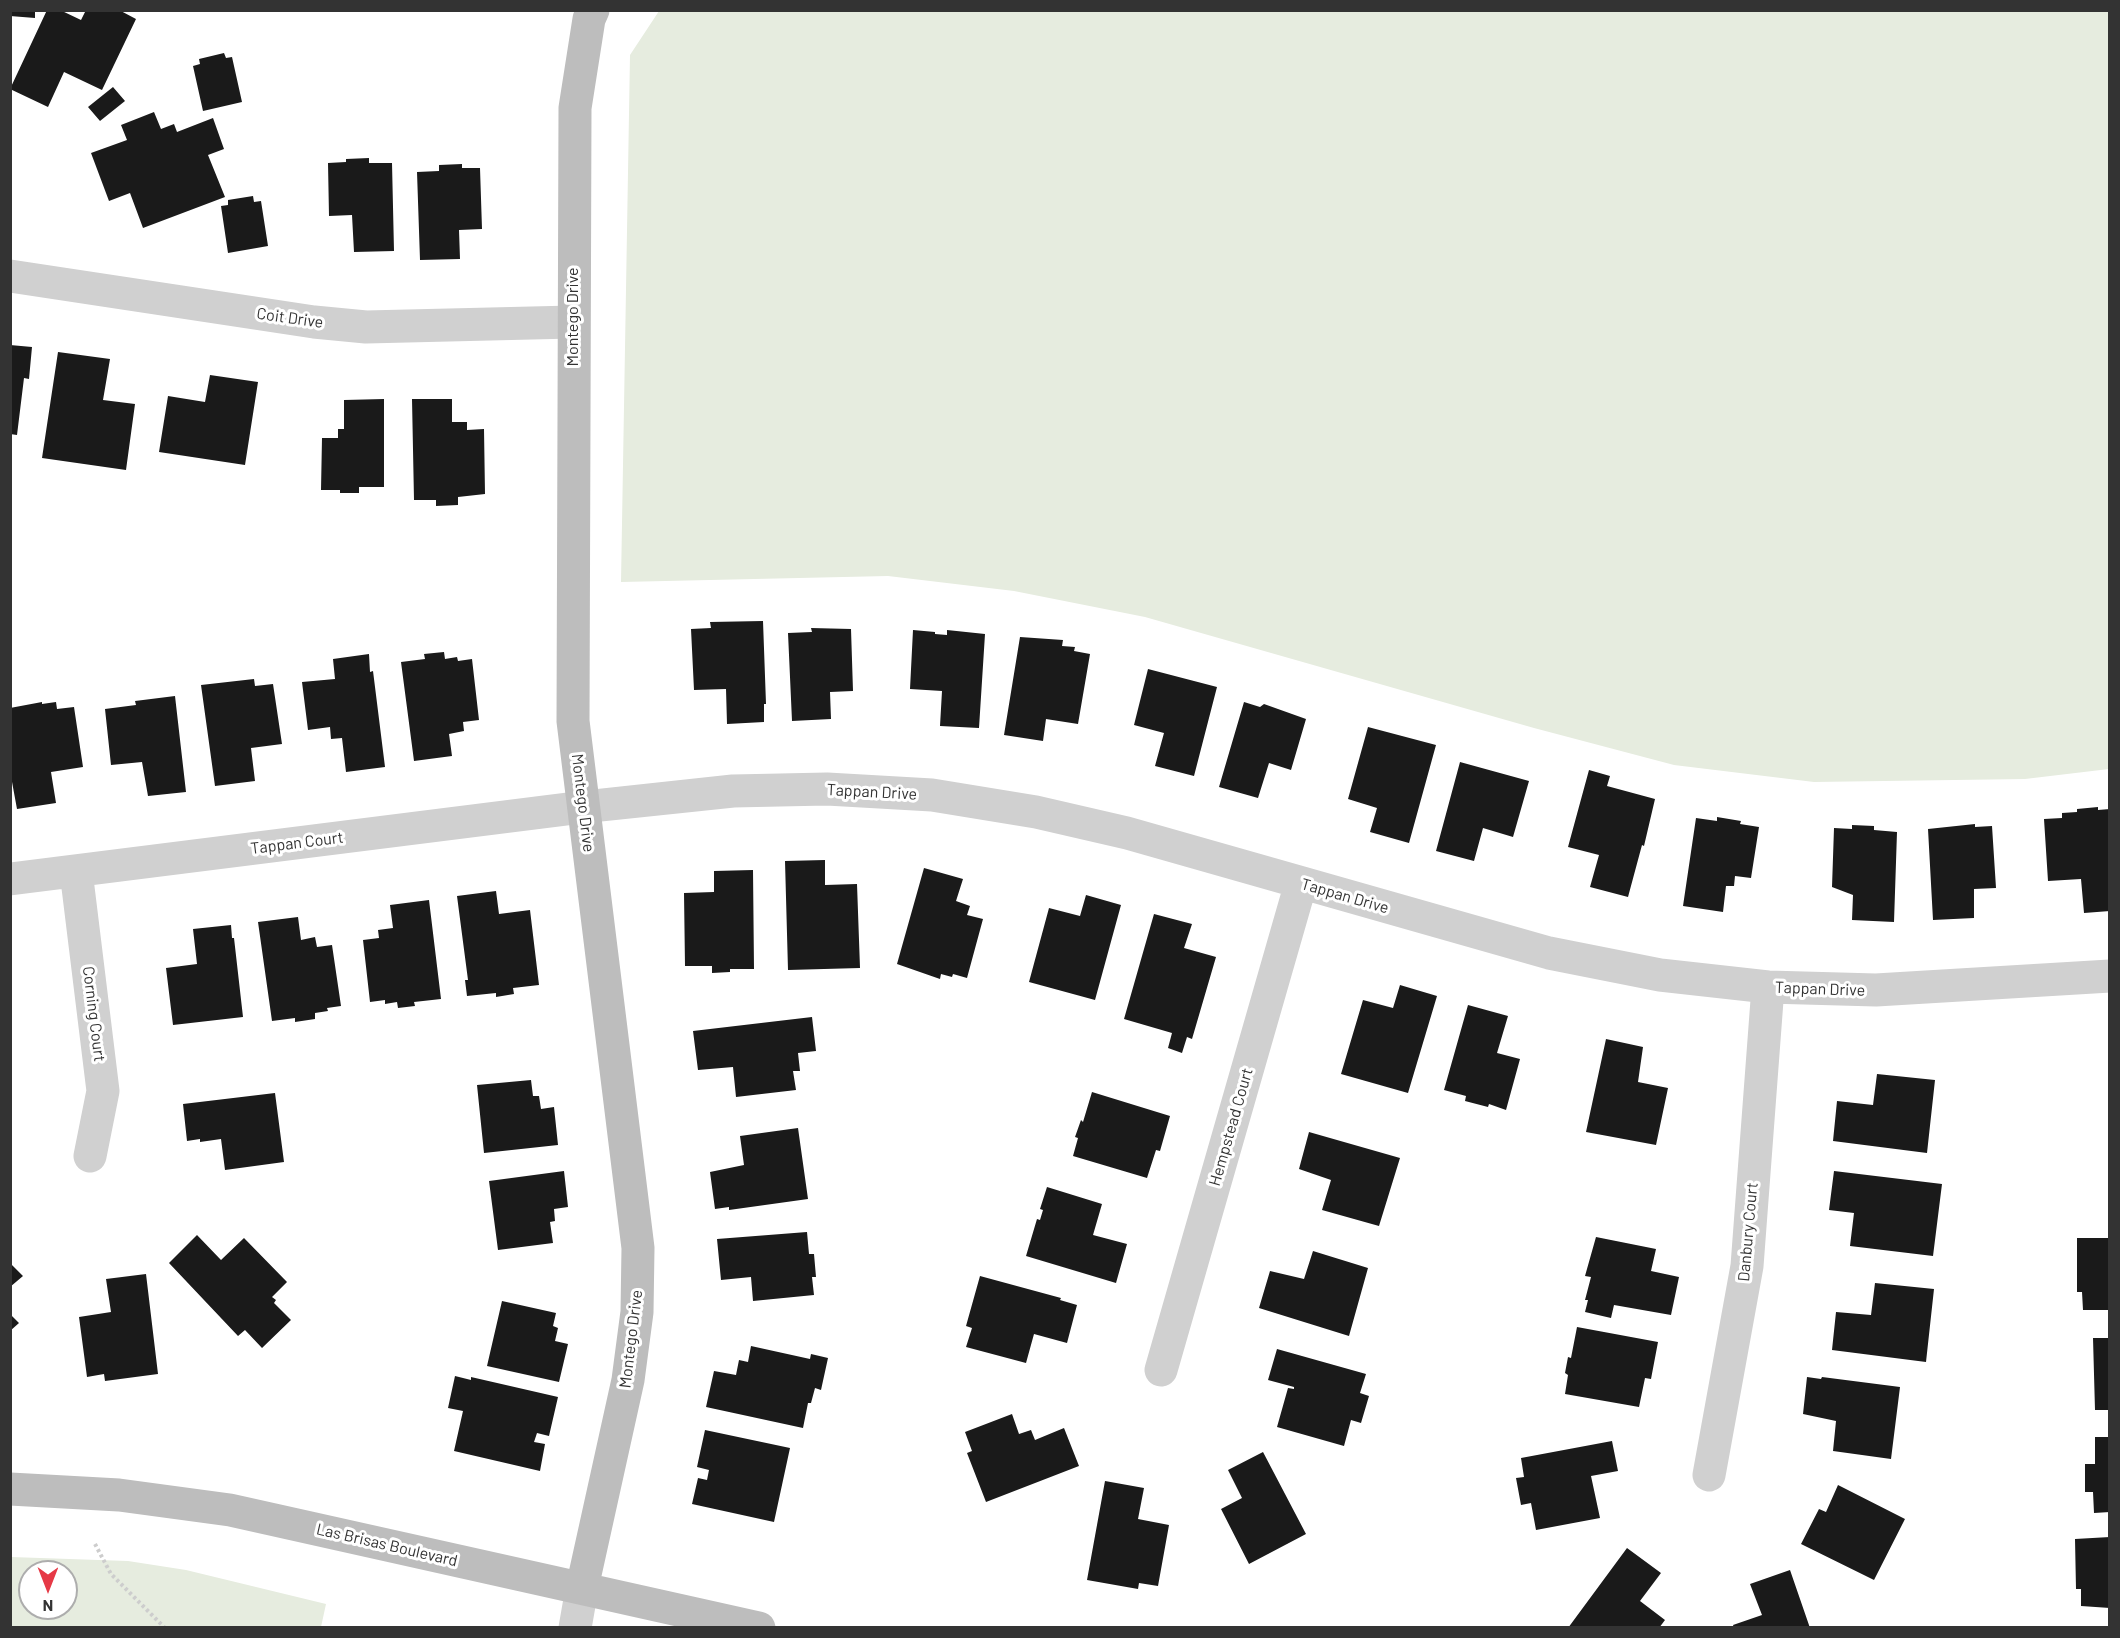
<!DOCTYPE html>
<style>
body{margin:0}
#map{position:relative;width:2120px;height:1638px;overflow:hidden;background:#fff;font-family:Barlow,sans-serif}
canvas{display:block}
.frame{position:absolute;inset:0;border:12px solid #333;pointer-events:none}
.north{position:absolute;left:18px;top:1560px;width:60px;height:60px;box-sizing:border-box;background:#fff;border:2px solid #adadad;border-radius:50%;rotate:180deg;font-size:16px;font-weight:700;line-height:24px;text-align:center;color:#333}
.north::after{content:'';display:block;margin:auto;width:21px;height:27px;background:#e63946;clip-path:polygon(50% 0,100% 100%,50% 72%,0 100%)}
</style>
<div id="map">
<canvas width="2120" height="1638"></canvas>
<div class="frame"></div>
<div class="north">N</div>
</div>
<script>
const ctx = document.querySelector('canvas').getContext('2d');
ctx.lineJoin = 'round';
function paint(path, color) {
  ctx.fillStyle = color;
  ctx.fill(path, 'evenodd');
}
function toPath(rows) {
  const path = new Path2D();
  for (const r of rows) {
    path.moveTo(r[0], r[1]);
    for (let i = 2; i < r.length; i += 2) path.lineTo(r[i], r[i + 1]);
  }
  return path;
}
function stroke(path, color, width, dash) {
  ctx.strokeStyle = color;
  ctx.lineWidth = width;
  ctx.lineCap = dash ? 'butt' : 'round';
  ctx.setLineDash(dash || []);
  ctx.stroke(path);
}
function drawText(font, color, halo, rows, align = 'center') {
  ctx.font = font + ' Barlow,sans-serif';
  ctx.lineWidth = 6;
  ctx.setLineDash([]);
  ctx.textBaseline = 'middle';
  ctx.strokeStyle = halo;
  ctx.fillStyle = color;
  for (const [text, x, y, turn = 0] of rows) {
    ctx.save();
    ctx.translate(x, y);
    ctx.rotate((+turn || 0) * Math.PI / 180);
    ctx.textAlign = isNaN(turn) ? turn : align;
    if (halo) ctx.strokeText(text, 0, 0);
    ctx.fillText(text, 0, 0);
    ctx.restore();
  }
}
paint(toPath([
 [659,11,2109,11,2109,769,2025,779,1814,782,1674,765,1534,728,1145,617,1014,591,888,576,621,582,630,55],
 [11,1557,128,1561,186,1570,326,1604,321,1627,11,1627],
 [30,1572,66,1572,66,1608,30,1608]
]), '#e6ecdf');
paint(toPath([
 [10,10,35,10,35,18,10,16],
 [47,10,60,10,81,20,86,10,119,10,136,19,102,90,64,72,48,107,10,89],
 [224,53,226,58,232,57,242,102,203,111,193,66,200,64,199,59],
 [113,87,125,101,100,121,88,107],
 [154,112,161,129,174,124,177,132,213,118,224,149,208,155,225,197,143,228,130,193,109,201,91,153,127,140,121,125],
 [369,158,369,163,392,163,394,251,354,252,352,215,329,216,328,163,346,162,346,159],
 [462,164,462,168,480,168,482,229,459,230,460,259,420,260,417,172,439,171,439,165],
 [253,196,254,202,261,201,268,246,228,253,221,206,228,205,228,200],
 [10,345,32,347,29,379,24,378,17,435,10,434],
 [58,352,110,359,103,400,135,404,126,470,42,458],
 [210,375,258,382,245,465,159,452,168,396,205,402],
 [384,399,384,487,359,487,359,493,340,493,340,490,321,490,322,438,338,438,338,429,344,429,344,400],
 [412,399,452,399,452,422,467,422,467,430,484,429,485,494,458,497,458,505,436,506,436,500,414,500],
 [763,621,766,704,764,704,764,722,727,724,726,689,694,690,691,629,711,628,710,622],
 [811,628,851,629,853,691,830,692,831,719,792,721,788,633,812,632],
 [913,630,935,632,935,634,947,635,947,630,985,634,979,728,940,726,942,691,910,689],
 [1020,637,1063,640,1062,646,1075,647,1074,651,1090,654,1078,724,1046,719,1043,741,1004,735],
 [444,652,445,659,457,657,458,661,472,659,479,720,463,722,464,731,449,734,452,756,414,761,401,662,425,659,424,654],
 [369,654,370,672,373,671,385,767,346,772,342,738,331,739,330,727,308,730,302,682,335,679,333,659],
 [1148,669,1217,687,1194,776,1155,766,1164,733,1134,725],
 [254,679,255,686,273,684,282,744,251,748,255,781,215,786,201,685],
 [175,696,186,792,148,796,142,762,111,765,105,709,136,705,135,701],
 [42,702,42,704,56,702,57,709,74,707,83,767,51,772,56,803,17,809,10,771,10,708],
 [1244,702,1260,707,1264,704,1306,719,1291,770,1269,763,1258,798,1219,787],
 [1368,727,1436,745,1409,843,1370,832,1377,808,1348,799],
 [1460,762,1529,781,1513,837,1483,828,1474,861,1436,851],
 [1589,770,1610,776,1607,786,1655,799,1644,846,1642,845,1628,897,1590,887,1599,855,1568,847],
 [2098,807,2098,810,2110,809,2110,911,2084,913,2081,879,2048,881,2044,819,2062,818,2062,813,2077,812,2077,809],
 [1717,817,1741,821,1740,824,1759,827,1751,878,1735,876,1734,886,1726,886,1723,912,1683,906,1696,818,1717,821],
 [1975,824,1975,827,1992,826,1996,888,1974,889,1974,918,1933,920,1928,829],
 [1852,825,1874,826,1874,830,1897,832,1894,922,1852,920,1853,895,1832,887,1834,828,1852,829],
 [825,860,825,885,857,884,860,968,788,970,785,861],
 [924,868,963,879,956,901,970,906,967,915,983,919,967,978,953,974,952,977,941,974,940,979,897,964],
 [753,870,754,969,730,969,730,972,712,973,712,966,685,966,684,893,714,892,714,871],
 [496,891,499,914,530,910,539,985,513,988,514,994,496,997,496,993,467,996,465,980,468,980,457,896],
 [1086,895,1121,905,1095,1000,1029,982,1049,908,1080,916],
 [429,900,441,999,414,1002,415,1006,398,1008,397,1002,385,1004,385,1000,370,1002,363,940,379,938,378,930,393,928,390,905],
 [1154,914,1192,924,1184,948,1216,957,1192,1039,1187,1037,1182,1053,1168,1048,1172,1033,1124,1019],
 [298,917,301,940,315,937,317,947,332,945,341,1006,327,1008,328,1011,315,1013,315,1019,295,1022,295,1018,272,1021,258,922],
 [231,925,232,938,234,938,243,1017,173,1025,166,968,197,964,193,929],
 [1400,985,1437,996,1408,1093,1341,1074,1363,1000,1393,1008],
 [1468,1005,1508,1016,1497,1053,1520,1059,1506,1110,1489,1104,1488,1107,1465,1101,1466,1096,1444,1090],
 [812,1017,816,1051,798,1053,800,1071,793,1071,796,1090,736,1097,733,1067,698,1070,693,1031],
 [1606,1039,1643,1047,1638,1082,1668,1088,1656,1145,1586,1132],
 [1877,1074,1935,1080,1927,1153,1833,1141,1837,1101,1873,1105],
 [531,1080,533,1096,539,1096,541,1109,554,1107,558,1145,484,1153,477,1085],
 [1092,1092,1170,1116,1160,1151,1156,1150,1147,1178,1073,1156,1078,1138,1075,1137,1081,1120,1083,1122],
 [275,1093,284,1162,225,1170,221,1139,200,1142,200,1139,187,1141,183,1104],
 [798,1128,808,1199,729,1210,729,1207,715,1209,710,1172,744,1165,740,1136],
 [1309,1132,1400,1158,1379,1226,1322,1210,1331,1180,1299,1169],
 [564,1171,568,1207,554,1209,555,1221,550,1222,553,1243,498,1250,489,1181],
 [1834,1171,1942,1184,1933,1256,1850,1246,1854,1213,1829,1210],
 [1047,1187,1102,1204,1093,1235,1127,1244,1116,1283,1026,1256,1037,1219,1040,1220,1043,1210,1040,1209],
 [807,1232,809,1254,814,1254,816,1277,812,1277,814,1295,753,1301,751,1277,721,1280,717,1239],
 [197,1235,221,1260,244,1238,287,1282,272,1297,276,1300,274,1303,291,1320,262,1348,245,1330,238,1336,169,1263],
 [1596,1237,1656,1249,1651,1271,1679,1277,1671,1315,1614,1305,1611,1318,1585,1312,1588,1300,1585,1300,1591,1277,1585,1276],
 [2077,1238,2110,1238,2110,1310,2083,1310,2082,1292,2077,1292],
 [1313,1251,1368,1268,1349,1336,1259,1308,1270,1271,1304,1279],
 [10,1263,23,1276,10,1287],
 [146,1274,158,1374,105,1381,104,1374,87,1377,79,1317,111,1312,106,1279],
 [980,1276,1061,1298,1060,1300,1077,1305,1067,1343,1034,1334,1026,1363,966,1347,972,1328,966,1326],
 [1875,1283,1934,1289,1926,1362,1832,1350,1836,1312,1871,1315],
 [502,1301,556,1313,553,1326,558,1328,555,1341,568,1344,559,1382,487,1366],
 [10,1314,19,1323,10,1331],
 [1577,1327,1658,1342,1651,1379,1645,1378,1639,1407,1565,1394,1568,1375,1565,1373,1568,1357,1571,1358],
 [2093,1338,2110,1338,2110,1410,2095,1410],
 [751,1346,810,1359,811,1354,828,1358,821,1390,815,1388,811,1403,808,1403,803,1428,706,1407,714,1371,736,1375,739,1360,748,1362],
 [1277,1349,1366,1374,1360,1393,1369,1396,1361,1423,1351,1420,1344,1446,1277,1427,1288,1388,1294,1389,1294,1387,1268,1380],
 [455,1376,471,1380,471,1377,558,1397,549,1436,537,1433,534,1442,545,1444,540,1471,454,1451,463,1411,448,1408],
 [1807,1377,1821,1379,1822,1377,1900,1387,1891,1459,1833,1451,1836,1421,1803,1414],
 [1012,1414,1019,1434,1031,1430,1035,1440,1064,1428,1079,1466,986,1502,967,1453,972,1451,965,1432],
 [705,1430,790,1448,774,1522,692,1504,698,1478,707,1480,709,1470,697,1467],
 [2095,1437,2110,1437,2110,1512,2094,1513,2093,1492,2085,1492,2085,1464,2095,1464],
 [1612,1441,1618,1471,1591,1476,1600,1518,1536,1530,1531,1503,1521,1505,1516,1478,1524,1477,1521,1458],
 [1263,1452,1306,1534,1249,1564,1221,1509,1242,1498,1228,1470],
 [1105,1481,1144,1488,1138,1519,1169,1525,1158,1586,1139,1583,1138,1589,1087,1580],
 [1838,1485,1905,1519,1874,1580,1801,1544,1819,1509,1826,1512],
 [2110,1537,2110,1608,2081,1606,2081,1589,2076,1589,2075,1539],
 [1627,1548,1661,1573,1640,1601,1665,1620,1659,1628,1568,1628],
 [1790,1570,1810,1628,1734,1628,1733,1625,1762,1615,1750,1584]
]), '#1a1a1a');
stroke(toPath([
 [95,1544,111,1574,165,1628]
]), '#cdcdcd', 4, [3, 3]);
stroke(toPath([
 [10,276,314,322,366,327,573,322],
 [76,871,103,1091,90,1156],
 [10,879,583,807,733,791,827,789,932,795,1036,812,1127,833,1549,953,1660,975,1768,987,1876,990,2110,976],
 [1161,1370,1301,883],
 [1709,1475,1747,1266,1768,987],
 [575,1628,582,1588]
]), '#d0d0d0', 33);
stroke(toPath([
 [10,1489,119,1495,230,1510,759,1628],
 [582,1588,628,1380,637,1312,638,1248,573,721,575,108,589,19,593,10]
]), '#bdbdbd', 33);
drawText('16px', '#333', '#fff', [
 ["Montego Drive",573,317,-90],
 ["Coit Drive",290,318,8],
 ["Tappan Drive",872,792,3],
 ["Montego Drive",583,803,83],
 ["Tappan Court",297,843,-7],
 ["Tappan Drive",1345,896,16],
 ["Tappan Drive",1820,989,2],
 ["Corning Court",94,1014,83],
 ["Hempstead Court",1231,1127,-74],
 ["Danbury Court",1748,1232,-85],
 ["Montego Drive",631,1339,-83],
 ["Las Brisas Boulevard",387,1545,13]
]);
</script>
